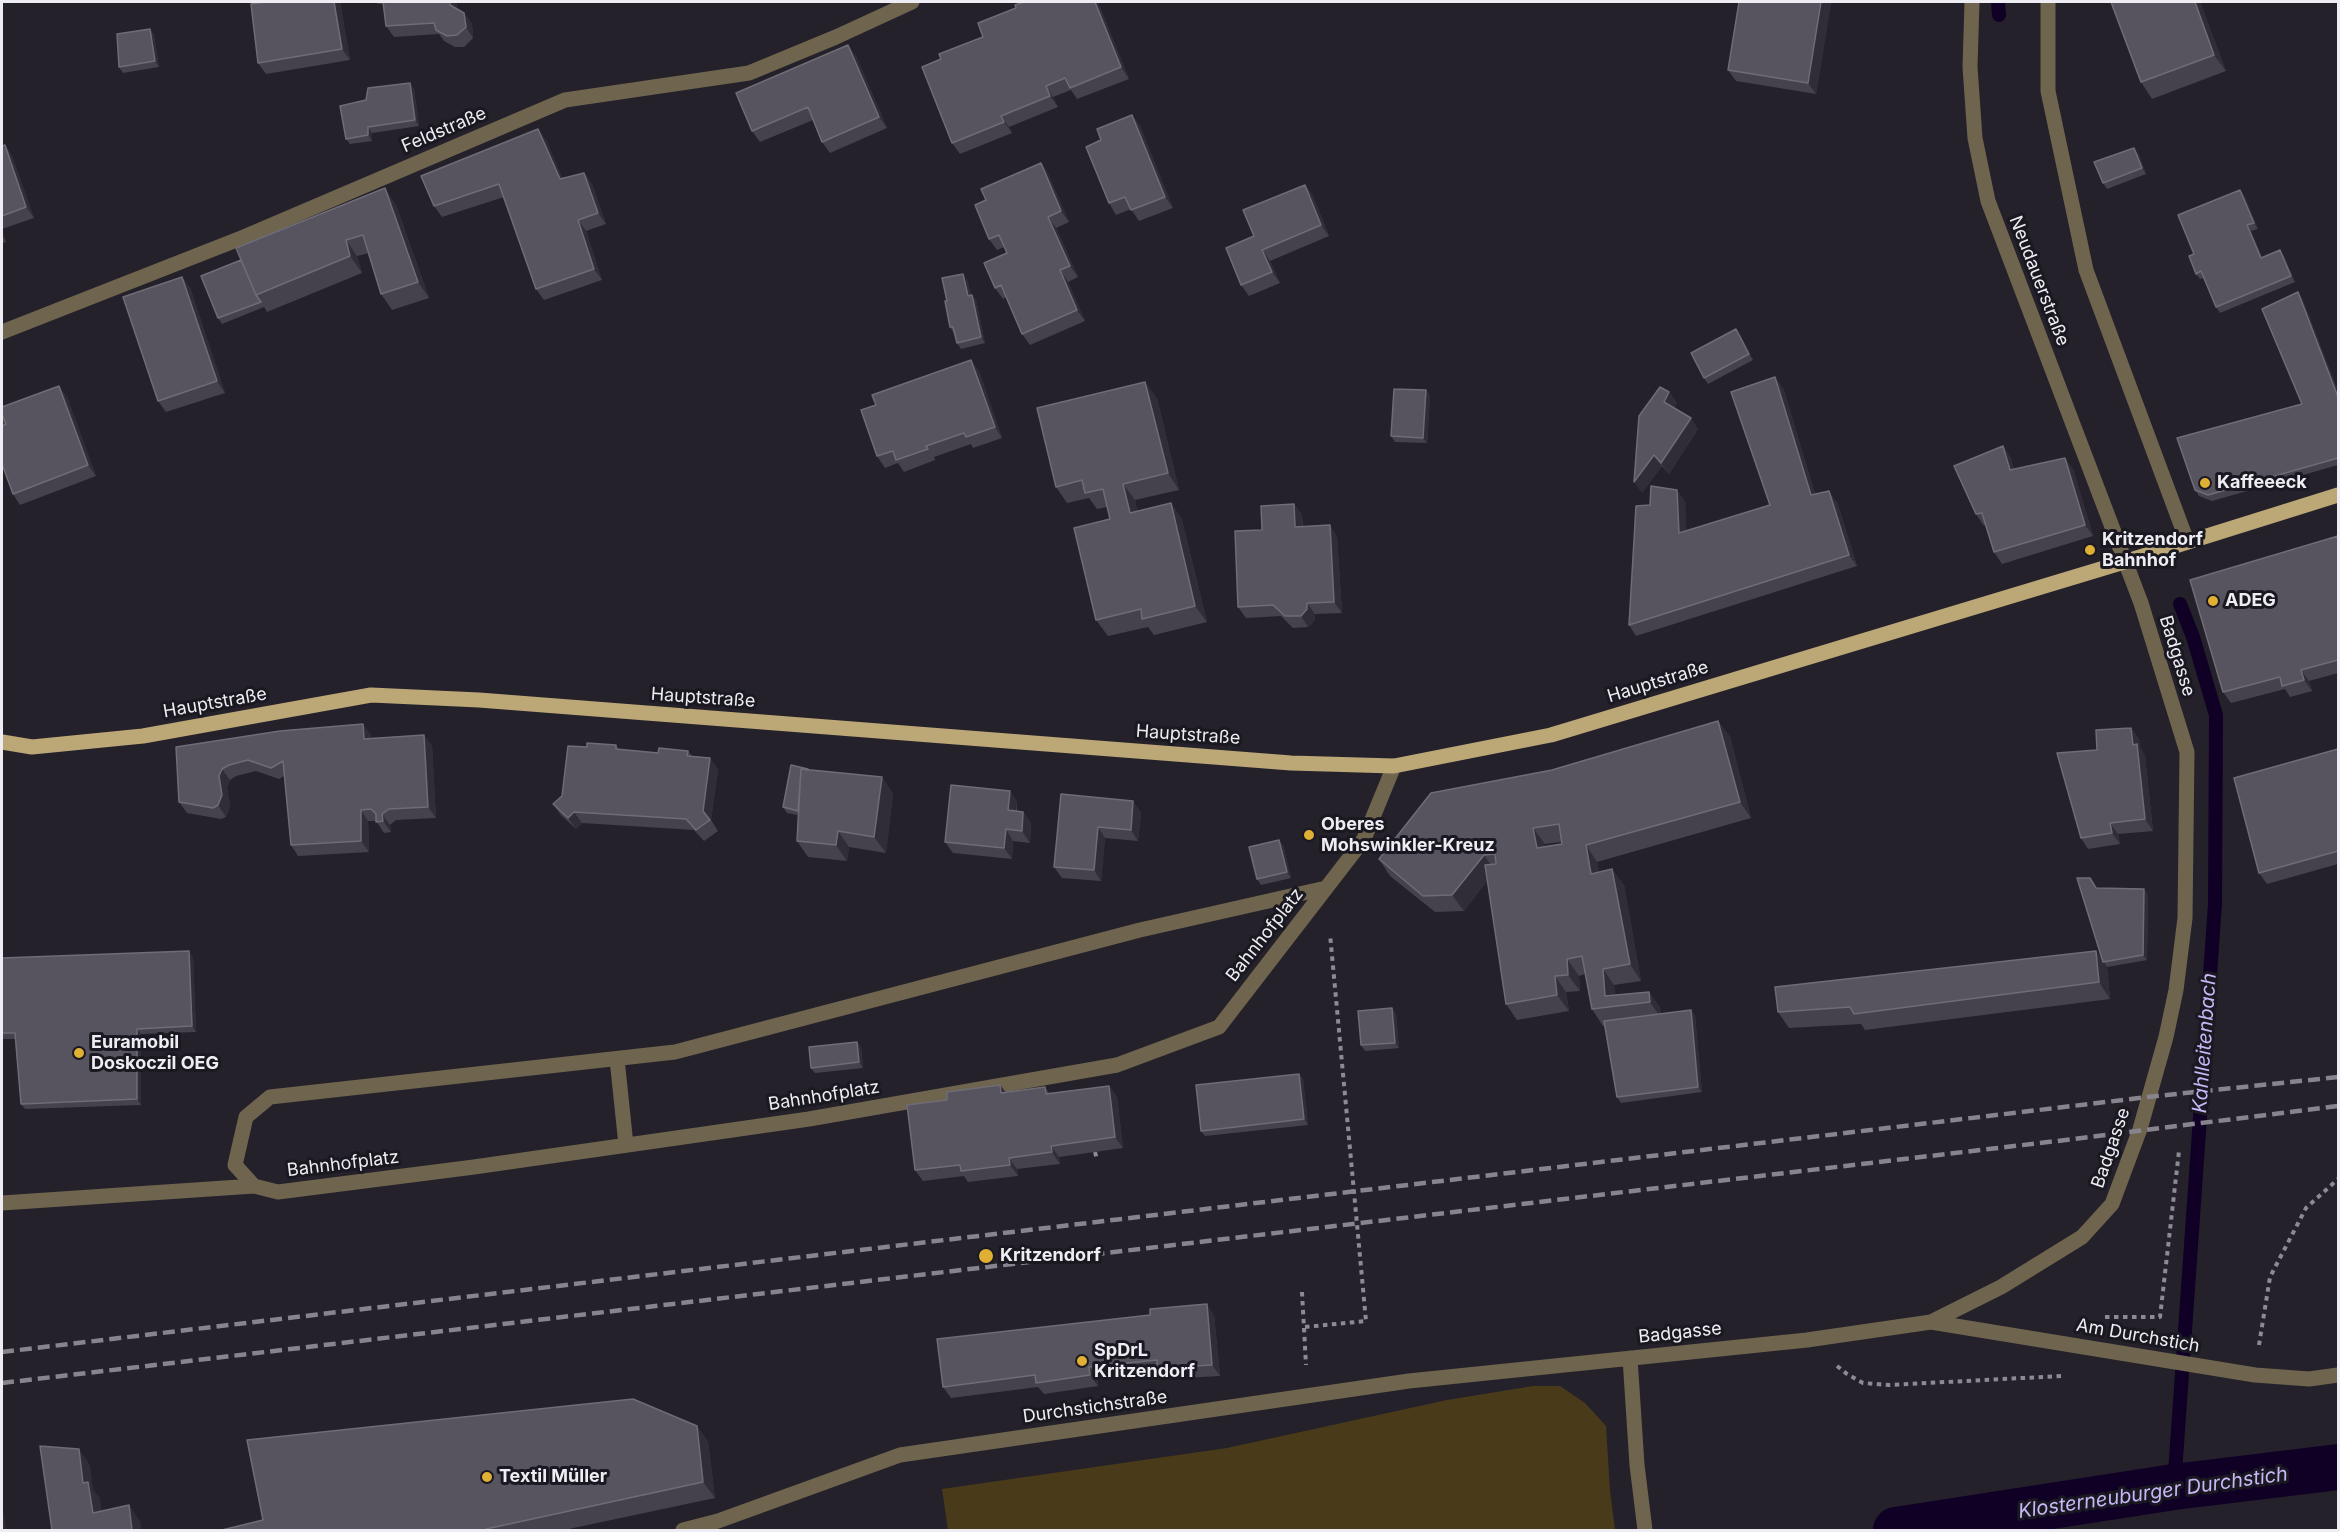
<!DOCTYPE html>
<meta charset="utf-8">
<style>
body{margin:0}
#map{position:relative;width:2340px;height:1532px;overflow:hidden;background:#24212b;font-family:Inter,sans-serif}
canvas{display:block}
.frame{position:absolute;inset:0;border:3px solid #efedf4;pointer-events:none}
</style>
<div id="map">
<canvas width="2340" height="1532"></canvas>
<div class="frame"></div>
</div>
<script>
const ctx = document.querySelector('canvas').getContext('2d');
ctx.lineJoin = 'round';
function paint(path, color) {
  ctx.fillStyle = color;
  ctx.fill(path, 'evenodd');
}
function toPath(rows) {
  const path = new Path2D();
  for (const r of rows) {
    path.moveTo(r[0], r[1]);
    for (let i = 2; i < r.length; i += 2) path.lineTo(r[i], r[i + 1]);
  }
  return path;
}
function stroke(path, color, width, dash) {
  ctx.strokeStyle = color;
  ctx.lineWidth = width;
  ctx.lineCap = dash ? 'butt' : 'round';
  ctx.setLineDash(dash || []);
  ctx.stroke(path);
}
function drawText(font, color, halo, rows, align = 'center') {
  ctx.font = font + ' Inter,sans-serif';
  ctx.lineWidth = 6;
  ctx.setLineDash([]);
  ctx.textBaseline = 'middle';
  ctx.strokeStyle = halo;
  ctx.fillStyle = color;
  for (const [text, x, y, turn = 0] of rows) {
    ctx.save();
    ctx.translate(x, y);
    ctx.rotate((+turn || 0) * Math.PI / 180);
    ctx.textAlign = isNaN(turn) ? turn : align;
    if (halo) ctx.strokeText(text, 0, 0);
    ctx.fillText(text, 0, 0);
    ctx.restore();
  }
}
paint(toPath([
 [1533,1386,1560,1386,1585,1403,1606,1426,1610,1491,1615,1530,948,1530,942,1489,1227,1448,1447,1400]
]), '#493b1a');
stroke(toPath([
 [1998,2,1999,15],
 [2174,1487,2215,904,2216,715,2193,637,2180,604]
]), '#100026', 14);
stroke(toPath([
 [1896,1530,2174,1487,2338,1467]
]), '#100026', 46);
stroke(toPath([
 [1095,1152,1097,1160],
 [1302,1292,1306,1365],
 [2105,1317,2160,1317,2179,1151],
 [1305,1327,1366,1321,1330,934],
 [2259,1345,2270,1277,2306,1208,2338,1179],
 [1837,1366,1847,1374,1863,1383,1889,1385,2061,1376]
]), '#8c8a92', 4, [4.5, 4.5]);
stroke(toPath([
 [2048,2,2048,91,2086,270,2187,541],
 [2,332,244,237,565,100,749,73,836,37,912,2],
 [1326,888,1140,930,675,1052,270,1097,246,1117,235,1165,254,1186,278,1192,474,1167,809,1119,1117,1065,1219,1027,1364,839,1394,766],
 [617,1059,626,1145],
 [2,1203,254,1186],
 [1931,1322,2255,1375,2309,1379,2338,1375],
 [1630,1358,1637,1465,1645,1530],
 [683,1530,718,1521,900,1455,1409,1381,1807,1340,1931,1322,2001,1287,2082,1237,2112,1204,2140,1129,2166,1037,2176,990,2185,918,2187,752,2141,603,1988,201,1975,138,1970,67,1972,2]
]), '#6f654e', 15);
stroke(toPath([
 [2,742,32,747,143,736,371,695,479,700,1291,763,1394,766,1551,735,2124,562,2338,495]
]), '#bca776', 15);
stroke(toPath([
 [2,1352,2148,1097,2338,1077],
 [2,1383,2057,1141,2338,1106]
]), '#87848d', 4.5, [12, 6]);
paint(toPath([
 [266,2,340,2,350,60,266,74,258,63],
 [376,2,457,2,457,9,464,13,472,24,473,38,464,47,455,47,444,41,439,34,394,37,386,26,384,4,378,4],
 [1024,2,1098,2,1129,79,1077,99,1071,90,1053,97,1058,107,1009,127,1012,133,960,154,952,143,941,59,983,37],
 [1739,2,1831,2,1816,94,1736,81,1728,70],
 [2111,2,2200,2,2226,71,2152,99,2141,82],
 [150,29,154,35,159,67,123,73,119,67],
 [856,56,887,128,830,153,822,142,813,120,760,142,752,131],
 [410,83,414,89,419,126,372,133,372,141,350,144,346,139],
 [1132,115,1140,126,1173,208,1139,221,1131,209,1116,215,1109,203,1101,140],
 [546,140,562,178,584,173,592,184,606,224,586,231,602,280,544,300,536,289,504,197,442,217,434,206],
 [5,145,12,156,34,218,2,229,6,242,2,243,2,146],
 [2138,153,2146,174,2107,189,2103,183],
 [1041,163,1048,174,1069,222,1056,228,1078,277,1068,282,1085,321,1030,345,1022,334,1006,297,1003,299,995,288,1007,253,1004,247,997,250,989,239],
 [1305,185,1313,196,1329,236,1270,261,1280,283,1249,296,1241,285,1254,236],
 [2240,190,2244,195,2258,229,2251,231,2262,257,2284,256,2295,282,2220,313,2216,307,2204,278,2200,279,2196,274,2194,254],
 [396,205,429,298,392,310,381,294,369,253,357,256,362,273,267,312,264,307,222,324,218,318],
 [182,277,190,288,225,393,166,412,158,401],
 [967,280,971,295,976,300,985,343,961,349,957,343,954,333,950,327,947,301],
 [2302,298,2338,391,2338,465,2212,501,2199,496,2195,490,2302,404],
 [1740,335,1753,360,1708,384,1704,378],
 [979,371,1002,438,973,448,971,444,934,457,935,460,904,472,898,463,885,468,877,456],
 [1783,388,1815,494,1837,502,1857,566,1636,636,1629,625,1650,505,1685,501,1686,531,1770,505],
 [1426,390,1430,396,1427,443,1395,442,1391,436],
 [1669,392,1677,403,1674,408,1698,429,1669,474,1662,466,1642,493],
 [67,397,96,476,20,505,13,494,2,464,2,404,2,406],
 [1157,398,1179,490,1135,500,1137,511,1171,503,1182,520,1207,622,1154,635,1148,627,1108,636,1096,620,1110,519,1107,507,1097,509,1089,498,1067,503,1056,487],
 [2003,446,2010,457,2014,469,2073,469,2093,536,2002,564,1994,552,1985,525,1984,526,1976,514],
 [1294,504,1302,515,1303,526,1337,536,1342,613,1315,614,1315,620,1308,627,1293,628,1281,616,1246,618,1238,607,1262,530],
 [2338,536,2338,673,2309,681,2312,691,2290,697,2285,689,2231,703,2223,692],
 [1718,721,1730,737,1751,818,1597,862,1599,872,1624,885,1641,981,1614,985,1615,995,1649,992,1660,1008,1661,1014,1691,1010,1695,1016,1702,1092,1621,1103,1617,1097,1605,1026,1603,1026,1592,1009,1585,974,1579,976,1580,991,1566,992,1569,1011,1517,1020,1506,1004,1487,881,1464,911,1435,912,1390,876,1379,859,1552,770],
 [1561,842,1562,844,1545,847,1545,844],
 [2131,728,2139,739,2140,747,2145,756,2153,831,2118,834,2120,844,2088,849,2081,838,2097,750],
 [371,735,371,738,424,735,432,746,436,818,396,820,390,825,391,832,384,833,376,821,368,821,369,852,298,856,291,845,284,776,279,779,256,771,236,776,230,780,227,787,230,806,226,817,221,819,187,813,179,802,176,747],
 [616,745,619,750,658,753,688,751,692,756,718,769,711,820,718,831,704,841,694,830,582,823,576,829,561,815,553,804,562,796,587,747],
 [2338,749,2338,864,2267,884,2259,873],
 [809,770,882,777,893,794,886,853,849,847,847,861,808,857,797,841,798,815,787,813,783,807],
 [1010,791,1017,802,1017,811,1023,812,1031,823,1030,843,1013,841,1012,859,953,853,945,842],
 [1061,794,1141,812,1138,841,1105,838,1101,881,1062,878,1054,867],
 [1283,845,1291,878,1261,885,1257,879],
 [2144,889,2148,895,2147,960,2107,967,2103,962],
 [2096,951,2107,967,2110,999,1865,1030,1861,1024,1789,1028,1778,1012],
 [193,957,196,1032,141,1034,141,1105,25,1109,21,1104,15,1039,2,1039,2,958],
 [1392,1008,1396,1014,1399,1048,1365,1051,1361,1045],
 [857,1042,861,1047,863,1068,815,1073,811,1068],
 [1299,1074,1303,1079,1308,1125,1205,1136,1201,1131],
 [1000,1085,1006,1092,1045,1087,1049,1093,1109,1086,1117,1097,1123,1148,1059,1157,1060,1164,1017,1169,1018,1176,968,1182,964,1176,923,1181,915,1170,947,1100],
 [1214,1315,1220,1376,1165,1379,1160,1372,1097,1379,1098,1386,1044,1394,1038,1387,951,1398,943,1387],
 [697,1426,708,1442,715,1498,564,1530,222,1530]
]), '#45424d');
paint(toPath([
 [334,2,340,2,350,60,342,49],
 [450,2,457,2,458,17,450,5],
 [1095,2,1098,2,1129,79,1121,67],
 [1821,2,1831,2,1816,94,1808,83],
 [2195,2,2200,2,2226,71,2214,55],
 [464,13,472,24,473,38,466,27],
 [150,29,154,35,159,67,155,61],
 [848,45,856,56,887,128,879,117],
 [410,83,414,89,419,126,415,120],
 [1046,86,1053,97,1058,107,1050,96],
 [1132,115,1140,126,1173,208,1165,197],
 [1001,116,1009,127,1012,133,1004,122],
 [368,127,372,133,372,141,368,135],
 [538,129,546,140,568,190,560,179],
 [5,145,12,156,34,218,26,207],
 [2134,148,2138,153,2146,174,2142,168],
 [1041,163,1048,174,1069,222,1061,211],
 [584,173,592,184,606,224,598,213],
 [1305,185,1313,196,1329,236,1321,225],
 [385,188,396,205,429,298,418,282],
 [2240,190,2244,195,2258,229,2254,223],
 [1048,217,1056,228,1078,277,1070,266],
 [578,220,586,231,602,280,594,269],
 [2247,225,2251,231,2265,264,2261,258],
 [2,229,6,242,2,235],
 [346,240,357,256,362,273,350,256],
 [1262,250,1270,261,1280,283,1272,272],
 [2280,250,2284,256,2295,282,2291,276],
 [1060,270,1068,282,1085,321,1077,310],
 [963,274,967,280,972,301,968,296],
 [182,277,190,288,225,393,217,381],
 [2298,292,2302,298,2338,391,2338,397],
 [972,295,976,300,985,343,981,337],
 [1736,329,1740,335,1753,360,1749,354],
 [971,360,979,371,1002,438,995,427],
 [1775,377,1783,388,1819,506,1811,495],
 [1145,382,1157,398,1179,490,1168,473],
 [59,386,67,397,96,476,88,465],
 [1426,390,1430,396,1427,443,1423,438],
 [1669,392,1677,403,1672,413,1664,402],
 [1691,418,1698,429,1669,474,1661,463],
 [2003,446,2010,457,2018,481,2010,470],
 [1654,455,1662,466,1642,493,1634,482],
 [2065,458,2073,469,2093,536,2085,525],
 [1123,484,1135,500,1142,529,1130,513],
 [1677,490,1685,501,1687,544,1679,533],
 [1829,491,1837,502,1857,566,1849,555],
 [1171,503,1182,520,1207,622,1195,606],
 [1294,504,1302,515,1303,538,1295,527],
 [1330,525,1337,536,1342,613,1334,602],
 [1307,603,1315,614,1315,620,1308,627,1301,616],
 [2301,670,2309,681,2312,691,2304,680],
 [1718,721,1730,737,1751,818,1740,802],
 [363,724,371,735,372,750,364,739],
 [2131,728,2139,739,2140,747,2145,756,2153,831,2145,819,2133,745],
 [424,735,432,746,436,818,428,807],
 [710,758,718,769,711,820,703,811],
 [222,769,230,780,227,787,230,806,226,817,218,805,219,776],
 [882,777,893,794,886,853,874,837],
 [1010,791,1017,802,1015,821,1008,810],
 [1133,801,1141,812,1138,841,1131,830],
 [361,810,368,821,369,852,361,841],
 [574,812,582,823,576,829,568,818],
 [1023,812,1031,823,1030,843,1022,831],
 [382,814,390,825,391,832,383,821],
 [2110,823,2118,834,2120,844,2112,833],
 [1098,827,1105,838,1101,881,1094,870],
 [1533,828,1545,844,1548,864,1537,848],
 [1006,829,1013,841,1012,859,1004,848],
 [838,831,849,847,847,861,836,845],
 [1279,840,1283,845,1291,878,1287,872],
 [1586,845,1597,862,1603,891,1591,874],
 [1484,855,1495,871,1464,911,1452,895],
 [1612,869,1624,885,1641,981,1630,964],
 [2144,889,2148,895,2147,960,2143,955],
 [189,951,193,957,196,1032,192,1026],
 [2096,951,2107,967,2110,999,2099,982],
 [1567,959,1579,976,1580,991,1568,975],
 [1603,969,1614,985,1616,1006,1605,996],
 [1555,976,1566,992,1569,1011,1557,995],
 [1649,992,1660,1008,1661,1018,1650,1002],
 [1392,1008,1396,1014,1399,1048,1395,1043],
 [1691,1010,1695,1016,1702,1092,1698,1087],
 [137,1029,141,1034,141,1105,137,1099],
 [857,1042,861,1047,863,1068,859,1062],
 [1299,1074,1303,1079,1308,1125,1304,1119],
 [1000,1085,1008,1096,1001,1093],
 [1109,1086,1117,1097,1123,1148,1115,1137],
 [1051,1146,1059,1157,1060,1164,1052,1152],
 [1009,1158,1017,1169,1018,1176,1010,1165],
 [1207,1304,1214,1315,1220,1376,1212,1365],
 [1089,1367,1097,1379,1098,1386,1090,1375],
 [697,1426,708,1442,715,1498,703,1482],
 [79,1449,90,1465,93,1489,100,1498,104,1529,93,1513,83,1483],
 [2,1502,6,1530,2,1530],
 [129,1505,140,1521,142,1530,132,1530]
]), '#302d38');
const building = toPath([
 [266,2,334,2,342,49,258,63,251,4,266,2],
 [383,2,450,2,450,5,464,13,466,27,457,35,447,36,436,30,434,23,386,26,383,2],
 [1024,2,1095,2,1121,67,1070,88,1065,78,1046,86,1050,96,1001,116,1004,122,952,143,922,67,941,59,939,54,983,37,978,23,1016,8,1015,5,1024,2],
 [1739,2,1821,2,1808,83,1728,70,1739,2],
 [2111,2,2195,2,2214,55,2141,82,2111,2],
 [150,29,155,61,119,67,117,34,150,29],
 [848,45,879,117,822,142,808,107,752,131,736,93,848,45],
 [410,83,415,120,368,127,368,135,346,139,340,106,366,100,368,88,410,83],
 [1132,115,1165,197,1131,210,1125,197,1109,203,1086,147,1101,140,1097,129,1132,115],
 [538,129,560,179,584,173,598,213,578,220,594,269,536,289,499,184,434,206,421,176,538,129],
 [5,145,26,207,2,216,2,146,5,145],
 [2134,148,2142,168,2103,183,2094,162,2134,148],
 [1041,163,1061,211,1048,217,1070,266,1060,270,1077,310,1022,334,1001,285,995,288,984,263,1007,253,999,235,989,239,975,205,986,200,981,189,1041,163],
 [1305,185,1321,225,1262,250,1272,272,1241,285,1226,248,1254,236,1243,210,1305,185],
 [385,188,418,282,381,294,363,235,346,240,350,256,256,295,236,248,385,188],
 [2240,190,2254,223,2247,225,2261,258,2280,250,2291,276,2216,307,2201,271,2196,274,2189,256,2194,254,2178,215,2240,190],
 [241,260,256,295,261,302,218,318,201,276,241,260],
 [963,274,968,296,972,295,981,337,957,343,953,327,950,327,945,301,947,301,942,278,963,274],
 [182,277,217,381,158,401,123,297,182,277],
 [2298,292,2338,397,2338,458,2208,495,2195,490,2177,438,2302,404,2262,309,2298,292],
 [1736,329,1749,354,1704,378,1691,353,1736,329],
 [971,360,995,427,966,437,964,433,926,446,928,449,896,460,893,451,877,456,861,410,876,405,872,395,971,360],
 [1775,377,1811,495,1829,491,1849,555,1629,625,1636,506,1650,505,1651,486,1677,490,1679,533,1770,505,1731,392,1775,377],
 [1145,382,1168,473,1123,484,1130,513,1171,503,1195,606,1142,619,1141,609,1096,620,1074,528,1110,519,1103,489,1085,493,1082,480,1056,487,1037,408,1145,382],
 [59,386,88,465,13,494,2,464,2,426,6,424,2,414,2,407,59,386],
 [1660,387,1669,392,1664,402,1691,418,1661,463,1654,455,1634,482,1639,416,1660,387],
 [1394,389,1426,390,1423,438,1391,436,1394,389],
 [2003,446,2010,470,2065,458,2085,525,1994,552,1982,513,1976,514,1954,466,2003,446],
 [1294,504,1295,527,1330,525,1334,602,1307,603,1307,609,1301,616,1285,616,1273,605,1238,607,1235,531,1262,530,1261,506,1294,504],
 [2338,536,2338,660,2301,670,2304,680,2282,686,2280,677,2223,692,2190,580,2338,536],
 [1718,721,1740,802,1586,845,1591,874,1612,869,1630,964,1603,969,1605,996,1649,992,1650,1002,1592,1009,1582,956,1567,959,1568,975,1555,976,1557,995,1506,1004,1485,865,1496,864,1495,854,1484,855,1452,895,1423,896,1379,859,1431,793,1552,770,1718,721],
 [1559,824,1562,844,1537,848,1533,828,1559,824],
 [363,724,364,739,424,735,428,807,389,809,382,814,383,821,376,822,376,814,371,809,361,810,361,841,291,845,283,761,271,768,248,760,229,765,222,769,219,776,222,795,218,805,213,808,179,802,176,747,280,731,363,724],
 [2131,728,2133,745,2137,744,2145,819,2110,823,2112,833,2081,838,2057,753,2097,750,2096,730,2131,728],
 [587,743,616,745,616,749,658,753,659,748,688,751,687,756,710,758,703,811,710,820,696,830,686,819,574,812,568,818,553,804,562,796,568,746,587,747,587,743],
 [2338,749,2338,851,2259,873,2234,778,2338,749],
 [791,765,808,769,808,770,801,769,798,811,783,807,791,765],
 [801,769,882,777,874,837,838,831,836,845,797,841,801,769],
 [951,785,1010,791,1008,810,1023,812,1022,831,1006,829,1004,848,945,842,951,785],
 [1061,794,1133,801,1131,830,1098,827,1094,870,1054,867,1061,794],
 [1279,840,1287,872,1257,879,1249,847,1279,840],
 [2077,878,2090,878,2096,888,2144,889,2143,955,2103,962,2077,878],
 [189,951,192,1026,137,1029,137,1099,21,1104,15,1033,2,1033,2,958,189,951],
 [2096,951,2099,982,1854,1014,1850,1007,1778,1012,1775,987,2096,951],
 [1392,1008,1395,1043,1361,1045,1358,1011,1392,1008],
 [1691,1010,1698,1087,1617,1097,1604,1021,1691,1010],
 [857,1042,859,1062,811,1068,809,1047,857,1042],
 [1299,1074,1304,1119,1201,1131,1196,1085,1299,1074],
 [1000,1085,1001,1093,1045,1087,1046,1094,1109,1086,1115,1137,1051,1146,1052,1152,1009,1158,1010,1165,961,1171,960,1165,915,1170,907,1105,947,1100,947,1092,1000,1085],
 [1207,1304,1212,1365,1157,1368,1157,1360,1089,1367,1090,1375,1036,1383,1035,1375,943,1387,937,1339,1150,1315,1150,1309,1207,1304],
 [633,1399,697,1426,703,1482,486,1529,487,1530,222,1530,263,1520,247,1440,633,1399],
 [40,1446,79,1449,83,1483,88,1482,93,1513,129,1505,132,1530,52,1530,40,1446]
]);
paint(building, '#57545f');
stroke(building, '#6f6c76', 1.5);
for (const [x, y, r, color] of [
 [2205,483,6,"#dfb034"],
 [2090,550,6,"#dfb034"],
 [2213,601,6,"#dfb034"],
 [1309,835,6,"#dfb034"],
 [79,1053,6,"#dfb034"],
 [986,1256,8,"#dfb034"],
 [1082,1361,6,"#dfb034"],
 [487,1477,6,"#dfb034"]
]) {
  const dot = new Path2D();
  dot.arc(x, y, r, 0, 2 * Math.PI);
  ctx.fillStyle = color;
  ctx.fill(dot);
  stroke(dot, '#1a1821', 2);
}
drawText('18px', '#efedf4', '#1a1821', [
 ["Feldstraße",444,130,-23],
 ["Neudauerstraße",2039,281,69],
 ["Badgasse",2177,656,73],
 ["Hauptstraße",1658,682,-17],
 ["Hauptstraße",703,698,4],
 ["Hauptstraße",215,703,-10],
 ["Hauptstraße",1188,735,4],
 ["Bahnhofplatz",1265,935,-52],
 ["Bahnhofplatz",824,1096,-9],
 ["Badgasse",2111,1148,-71],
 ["Bahnhofplatz",343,1164,-7],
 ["Badgasse",1680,1333,-6],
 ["Am Durchstich",2138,1336,10],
 ["Durchstichstraße",1095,1407,-8]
]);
drawText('bold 18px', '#efedf4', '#1a1821', [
 ["Kaffeeeck",2217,483],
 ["Kritzendorf",2102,540],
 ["Bahnhof",2102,561],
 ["ADEG",2225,601],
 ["Oberes",1321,825],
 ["Mohswinkler-Kreuz",1321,846],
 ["Euramobil",91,1043],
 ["Doskoczil OEG",91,1064],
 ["Kritzendorf",1000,1256],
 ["SpDrL",1094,1351],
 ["Kritzendorf",1094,1372],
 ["Textil Müller",499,1477]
], 'left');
drawText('italic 20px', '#c8b6f5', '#1a1821', [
 ["Kahlleitenbach",2205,1043,-86],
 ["Klosterneuburger Durchstich",2153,1493,-8]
]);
</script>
